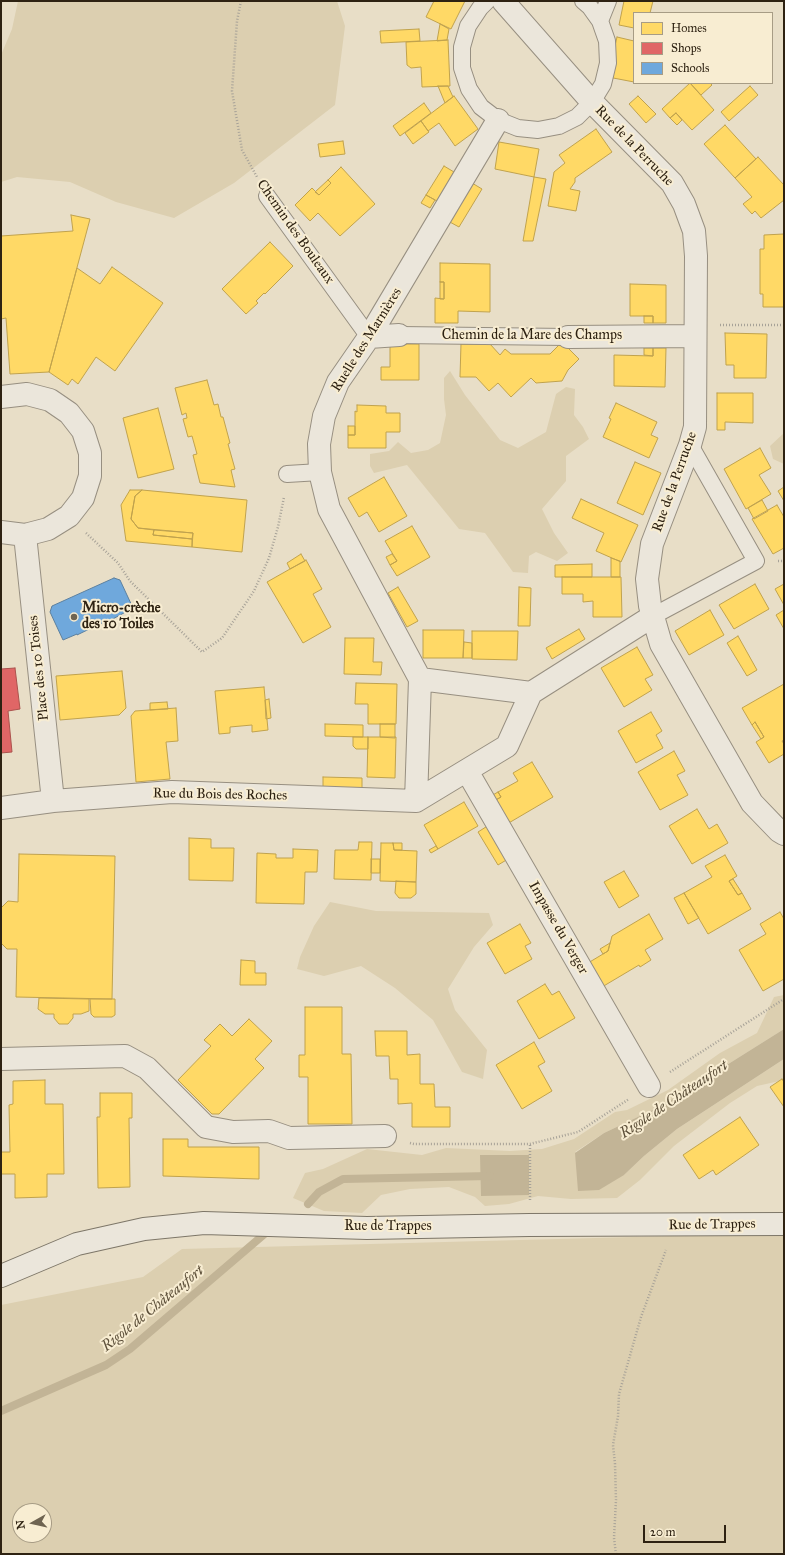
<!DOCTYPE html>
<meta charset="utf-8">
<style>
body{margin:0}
#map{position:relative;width:785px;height:1555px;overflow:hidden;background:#e8dec7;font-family:"IM FELL Great Primer",serif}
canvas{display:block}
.frame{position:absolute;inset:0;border:2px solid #2e2212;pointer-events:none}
.legend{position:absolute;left:633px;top:12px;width:140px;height:72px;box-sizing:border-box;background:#f8edd2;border:1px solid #a79c85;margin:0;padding:5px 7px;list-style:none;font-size:12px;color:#2e2212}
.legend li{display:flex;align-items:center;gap:8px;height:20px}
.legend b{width:20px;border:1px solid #a79c85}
.north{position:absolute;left:12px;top:1503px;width:40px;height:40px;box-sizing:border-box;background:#f8edd2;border:1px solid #a79c85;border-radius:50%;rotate:262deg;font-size:11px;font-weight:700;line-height:16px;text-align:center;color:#2e2212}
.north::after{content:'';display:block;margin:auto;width:14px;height:18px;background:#6f6451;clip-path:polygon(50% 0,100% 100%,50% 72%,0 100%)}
.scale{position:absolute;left:643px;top:1525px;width:83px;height:18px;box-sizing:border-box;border:2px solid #2e2212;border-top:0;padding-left:5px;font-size:12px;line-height:14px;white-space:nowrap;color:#2e2212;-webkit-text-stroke:3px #f8edd2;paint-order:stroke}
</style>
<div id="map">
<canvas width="785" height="1555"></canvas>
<div class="frame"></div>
<ul class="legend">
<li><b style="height:11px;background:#ffd966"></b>Homes</li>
<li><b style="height:11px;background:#e06666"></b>Shops</li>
<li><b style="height:11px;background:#6fa8dc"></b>Schools</li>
</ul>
<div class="north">N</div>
<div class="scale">20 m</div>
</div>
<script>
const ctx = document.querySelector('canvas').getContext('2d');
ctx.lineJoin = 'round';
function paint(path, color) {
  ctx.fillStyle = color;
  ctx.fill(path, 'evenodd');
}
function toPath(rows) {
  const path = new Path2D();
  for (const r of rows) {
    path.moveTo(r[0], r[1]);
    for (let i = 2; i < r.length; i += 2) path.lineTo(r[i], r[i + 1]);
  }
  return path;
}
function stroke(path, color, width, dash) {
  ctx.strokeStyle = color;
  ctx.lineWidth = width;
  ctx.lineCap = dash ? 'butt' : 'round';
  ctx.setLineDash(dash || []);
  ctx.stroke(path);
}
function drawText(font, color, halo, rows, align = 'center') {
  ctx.font = font + ' "IM FELL Great Primer",serif';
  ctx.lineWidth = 4;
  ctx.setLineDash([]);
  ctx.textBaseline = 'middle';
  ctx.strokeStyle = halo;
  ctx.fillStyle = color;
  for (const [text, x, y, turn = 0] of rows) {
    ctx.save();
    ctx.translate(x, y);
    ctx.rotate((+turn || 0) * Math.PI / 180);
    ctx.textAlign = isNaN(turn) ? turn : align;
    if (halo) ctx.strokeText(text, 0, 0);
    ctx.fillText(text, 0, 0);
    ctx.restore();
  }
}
paint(toPath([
 [18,1,337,1,345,26,335,105,234,183,174,218,116,202,70,182,17,177,1,182,1,55,12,29],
 [450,371,465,395,500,440,518,448,546,432,556,394,566,387,575,389,574,415,583,427,589,439,566,456,566,481,542,509,554,533,568,553,557,561,536,552,529,556,528,573,513,572,485,533,459,529,407,465,374,473,370,466,370,454,389,451,398,442,411,453,428,450,440,443,446,415,444,399,444,378],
 [784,433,784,464,773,459,770,446],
 [330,902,376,911,489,913,493,925,474,947,448,989,455,1010,487,1050,483,1079,462,1072,433,1020,395,988,361,966,324,976,297,969,300,957,314,926],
 [784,995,784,1029,663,1105,604,1133,575,1152,624,1175,644,1156,677,1129,784,1059,784,1080,757,1086,730,1103,674,1146,640,1180,617,1198,571,1199,538,1196,509,1204,485,1206,475,1197,449,1187,410,1189,381,1195,362,1213,324,1211,293,1198,305,1173,323,1169,367,1149,422,1155,446,1148,510,1151,542,1149,574,1139,615,1112,627,1110,668,1090,720,1053,757,1033,774,997],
 [784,1233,784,1554,1,1554,1,1305,143,1277,182,1249],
 [20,1511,44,1511,44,1535,20,1535]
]), '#dccfb0');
paint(toPath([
 [784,1029,784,1059,677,1129,644,1156,624,1175,599,1190,578,1191,575,1153,604,1133,663,1105],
 [480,1155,529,1155,529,1195,481,1196]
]), '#c2b496');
const homes = toPath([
 [434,1,465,1,451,29,426,17,434,1],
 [624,1,653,1,650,13,634,13,634,28,619,25,624,1],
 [440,24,449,29,447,40,437,41,440,24],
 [419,29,420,41,381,43,380,31,419,29],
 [617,37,634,41,634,82,608,77,617,37],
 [448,40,450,86,422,87,421,67,411,68,407,65,406,42,448,40],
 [690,83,710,83,712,85,701,95,690,83],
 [690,83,714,110,692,130,676,113,670,118,662,109,690,83],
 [438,86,448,86,453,97,445,103,438,86],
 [750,86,758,95,729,121,721,112,750,86],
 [454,96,478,129,455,146,439,123,428,131,421,121,454,96],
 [638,96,656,114,646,123,629,104,638,96],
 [424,103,431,113,400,136,393,126,424,103],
 [676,113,682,120,677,125,670,118,676,113],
 [421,121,429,132,413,144,405,133,421,121],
 [725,125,756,159,735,178,704,144,725,125],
 [596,129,612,152,575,178,575,182,570,189,580,191,576,211,548,206,554,172,565,163,559,155,596,129],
 [343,141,345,154,320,157,318,144,343,141],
 [499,142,539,149,534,177,495,169,499,142],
 [758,157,784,185,784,200,761,218,755,211,752,214,743,204,752,197,735,178,758,157],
 [444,166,454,172,437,201,426,195,444,166],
 [341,167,375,204,340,236,318,213,310,221,295,205,312,188,319,195,331,183,328,180,341,167],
 [534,177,546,179,533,241,523,241,534,177],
 [328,180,331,183,319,195,315,192,328,180],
 [472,183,482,189,459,227,448,221,472,183],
 [426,195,435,200,430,208,421,203,426,195],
 [71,215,90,219,49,372,10,374,6,318,1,319,1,236,73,231,71,215],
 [784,234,784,307,763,307,763,294,760,294,760,249,764,249,764,235,784,234],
 [270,242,293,266,265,294,264,293,256,301,258,303,246,314,222,289,270,242],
 [440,263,490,264,490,312,458,311,458,323,435,323,435,298,444,299,444,282,440,282,440,263],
 [112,267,163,303,115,371,96,357,78,384,72,379,68,385,49,372,77,268,100,284,112,267],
 [440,282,444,282,444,299,440,299,440,282],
 [630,284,666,285,666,323,653,323,653,316,630,316,630,284],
 [644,316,653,316,653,323,644,323,644,316],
 [725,333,767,334,766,378,734,378,734,365,726,365,725,333],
 [390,344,419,344,419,380,381,380,381,367,390,367,390,344],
 [461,344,490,344,500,355,505,349,511,354,550,354,559,345,565,345,579,359,568,370,562,381,536,383,531,378,511,397,498,383,489,391,476,377,460,377,461,344],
 [644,348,653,348,653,356,644,355,644,348],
 [653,348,666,348,665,387,614,386,614,355,653,356,653,348],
 [207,380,214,405,218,404,221,417,223,417,230,443,228,444,235,469,231,470,235,487,200,483,193,455,197,454,192,436,188,437,183,419,187,418,186,413,182,415,175,388,207,380],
 [717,393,753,393,753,423,725,422,725,430,717,430,717,393],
 [616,403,657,422,651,435,658,438,649,458,603,437,611,419,609,418,616,403],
 [357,405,386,406,386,413,400,413,400,432,386,432,386,448,348,448,348,435,355,435,355,411,357,412,357,405],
 [158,408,174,469,138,478,123,418,158,408],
 [348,426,355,426,355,435,348,435,348,426],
 [760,448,771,468,759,475,771,494,746,509,724,469,760,448],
 [635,462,661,473,643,515,617,503,635,462],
 [384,477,407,516,379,532,367,512,359,517,348,498,384,477],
 [784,487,784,501,778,491,784,487],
 [130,490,142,490,135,496,131,519,138,528,154,530,153,535,192,539,192,547,126,541,121,505,130,490],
 [142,490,247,500,242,552,192,547,193,533,138,528,131,519,135,496,142,490],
 [581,499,638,525,621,562,596,551,604,533,572,518,581,499],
 [762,500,768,511,754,519,748,508,762,500],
 [777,505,784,517,784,548,773,554,752,519,777,505],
 [412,526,430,557,397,576,390,565,397,561,385,541,412,526],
 [154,530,193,533,192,539,153,535,154,530],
 [301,554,305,561,290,569,287,563,301,554],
 [392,554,397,561,390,565,386,557,392,554],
 [611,558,620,561,620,577,611,577,611,558],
 [306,560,322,589,313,594,331,627,303,643,267,582,306,560],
 [592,564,592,577,555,577,555,565,592,564],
 [562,577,621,577,622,617,593,617,593,601,583,602,583,594,562,594,562,577],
 [755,584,769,609,734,629,719,605,755,584],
 [784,584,784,605,775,589,784,584],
 [398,587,418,621,407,627,388,593,398,587],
 [519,587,531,588,530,626,518,626,519,587],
 [710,610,724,635,689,655,675,631,710,610],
 [784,610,784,629,776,615,784,610],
 [579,629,585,639,552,659,546,648,579,629],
 [423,630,464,630,463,658,423,658,423,630],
 [472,631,518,631,517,660,472,659,472,631],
 [738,636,757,670,747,676,727,643,738,636],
 [345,638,374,638,373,662,382,662,381,675,344,674,345,638],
 [464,642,472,643,472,658,463,658,464,642],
 [637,647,653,675,645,679,652,690,624,707,601,668,637,647],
 [122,671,126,708,119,715,60,720,56,676,122,671],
 [356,683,397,684,396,724,368,724,368,704,355,704,356,683],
 [784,684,784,740,782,741,784,744,784,754,769,763,756,742,764,737,755,722,752,725,742,708,784,684],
 [264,687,268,730,252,732,252,725,230,727,230,733,219,734,215,691,264,687],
 [269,699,271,718,266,719,265,700,269,699],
 [167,702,168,709,150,710,150,703,167,702],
 [176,708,178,741,166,742,170,779,136,782,131,716,135,711,176,708],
 [651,712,662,731,656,735,663,748,636,763,618,731,651,712],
 [755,722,764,737,761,739,752,725,755,722],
 [325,724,363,725,363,737,325,736,325,724],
 [380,724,395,724,395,738,380,737,380,724],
 [353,737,368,737,368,749,356,749,353,746,353,737],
 [368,737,396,737,395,778,367,777,368,737],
 [674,751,685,771,677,775,688,795,660,810,638,772,674,751],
 [532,762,553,797,507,824,494,801,501,797,498,792,518,781,513,773,532,762],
 [323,777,362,778,362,790,323,789,323,777],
 [498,792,501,797,494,801,491,796,498,792],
 [464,802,478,826,438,849,424,825,464,802],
 [697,809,709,829,717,824,728,843,692,864,669,826,697,809],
 [489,825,508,859,498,865,478,832,489,825],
 [189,838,211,839,211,848,234,848,233,881,189,880,189,838],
 [359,842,372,842,371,880,334,879,335,850,358,850,359,842],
 [381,843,393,843,394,850,417,851,416,882,380,881,381,843],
 [393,843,402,843,402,850,394,850,393,843],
 [436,846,438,849,431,853,429,850,436,846],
 [293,849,318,850,317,872,305,872,304,904,256,903,257,853,276,854,276,858,293,858,293,849],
 [19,854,115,856,112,999,16,997,17,949,7,949,1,943,1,908,8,901,18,902,19,854],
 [725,855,737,876,729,881,738,895,742,893,751,909,708,934,684,893,712,877,705,866,725,855],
 [371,859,380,859,380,873,371,873,371,859],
 [624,871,639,896,619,908,604,882,624,871],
 [733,879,742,893,738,895,729,881,733,879],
 [396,881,416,882,416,894,411,898,399,898,395,893,396,881],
 [684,893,699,918,688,924,674,898,684,893],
 [780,912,784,919,784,979,763,991,739,950,766,934,760,924,780,912],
 [649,914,663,939,645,950,651,960,640,967,639,965,602,987,588,963,608,951,612,936,649,914],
 [520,924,531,943,525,946,532,959,505,974,487,943,520,924],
 [610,943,608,951,603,954,600,949,610,943],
 [241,960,255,961,255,973,266,973,266,985,240,985,241,960],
 [545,984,552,995,559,991,575,1018,539,1039,517,1001,545,984],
 [39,998,89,999,89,1011,81,1014,73,1014,73,1018,68,1024,59,1024,54,1018,54,1014,45,1014,38,1009,39,998],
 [90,999,115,999,115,1015,112,1017,94,1017,91,1014,90,999],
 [305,1007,342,1007,342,1054,351,1054,352,1124,308,1124,308,1077,299,1077,299,1055,305,1055,305,1007],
 [249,1019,272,1041,255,1059,264,1068,219,1114,212,1114,178,1080,211,1046,204,1040,220,1024,232,1036,249,1019],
 [375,1031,407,1031,407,1055,420,1054,420,1084,434,1084,435,1107,450,1107,450,1127,412,1127,412,1103,398,1104,398,1079,390,1079,389,1056,376,1056,375,1031],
 [534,1042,545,1062,538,1066,552,1091,522,1109,496,1065,534,1042],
 [782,1079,784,1082,784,1107,770,1087,782,1079],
 [45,1080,45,1104,63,1104,64,1174,47,1174,47,1197,15,1198,15,1174,1,1174,1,1152,10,1152,9,1105,13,1104,13,1081,45,1080],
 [100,1093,132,1093,132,1118,129,1118,130,1187,98,1188,97,1117,100,1117,100,1093],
 [740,1117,759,1145,716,1175,713,1170,699,1179,683,1155,740,1117],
 [163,1139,188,1139,188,1147,259,1147,259,1179,163,1176,163,1139]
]);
paint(homes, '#ffd966');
stroke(homes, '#c0a24d', 1);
const shops = toPath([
 [15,668,20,709,8,711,12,752,1,753,1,669,15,668]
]);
paint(shops, '#e06666');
stroke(shops, '#ab524d', 1);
const schools = toPath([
 [114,578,120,580,133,608,109,621,108,620,77,635,77,634,63,640,50,612,52,606,114,578]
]);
paint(schools, '#6fa8dc');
stroke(schools, '#5c809f', 1);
stroke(toPath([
 [308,1204,319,1192,343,1179,490,1176],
 [1,1411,106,1365,130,1349,268,1231]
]), '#c2b496', 8);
const lane = toPath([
 [487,1,480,8,468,26,462,47,462,68,469,89,481,107,498,120,518,128,538,130,559,126,577,117,592,102,603,84,608,63,607,41,600,21,590,7,583,1],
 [600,21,608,1],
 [267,196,369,337],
 [399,335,568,337],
 [287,474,320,472],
 [653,616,756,561,690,445]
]);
const street = toPath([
 [503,1,592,102,672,183,684,204,694,231,696,256,695,427,690,445,652,544,647,579,650,606,661,644,752,803,779,831,784,834],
 [369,337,399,335],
 [568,337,695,336],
 [1,397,27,394,50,400,69,413,83,431,90,453,90,476,83,498,69,516,48,529,25,535,1,532],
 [25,535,53,801],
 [420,679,531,693,507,746,416,801,420,679,329,509,320,472,319,444,324,416,338,382,369,337,498,120],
 [531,693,653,616],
 [467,771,649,1086],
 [1,808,53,801,172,792,416,801],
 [1,1059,125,1056,147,1068,206,1127,233,1132,269,1131,289,1138,385,1136]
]);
const secondary = toPath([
 [1,1276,77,1244,144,1229,204,1223,367,1228,529,1225,784,1224]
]);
stroke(lane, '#978f81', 18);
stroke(street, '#978f81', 24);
stroke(secondary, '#7d7668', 24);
stroke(toPath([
 [241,1,237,21,232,91,242,150,257,177],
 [720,325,784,325],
 [86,533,118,563,130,581,202,652,222,638,254,591,269,558,278,527,284,497],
 [778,561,784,561],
 [670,1072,784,999],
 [410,1143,414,1144,530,1144,578,1132,629,1099],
 [530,1200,530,1144],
 [616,1554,614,1538,616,1500,615,1464,613,1445,618,1416,619,1394,641,1317,666,1250]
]), '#a7a298', 2.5, [1, 2]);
stroke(lane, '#ebe6db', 16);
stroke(street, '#ebe6db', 22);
stroke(secondary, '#ebe6db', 22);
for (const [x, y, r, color] of [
 [74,617,4,"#6f6451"]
]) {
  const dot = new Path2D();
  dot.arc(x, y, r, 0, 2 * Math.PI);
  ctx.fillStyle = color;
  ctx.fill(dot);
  stroke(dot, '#f8edd2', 1.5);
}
drawText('14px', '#2e2212', '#f8edd2', [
 ["Rue de la Perruche",634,146,46],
 ["Chemin des Bouleaux",295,232,55],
 ["Chemin de la Mare des Champs",532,336],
 ["Ruelle des Marnières",367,340,-58],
 ["Rue de la Perruche",675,482,-70],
 ["Place des 10 Toises",39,668,-96],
 ["Rue du Bois des Roches",220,795,1],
 ["Impasse du Verger",558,928,60],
 ["Rue de Trappes",712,1225,-1],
 ["Rue de Trappes",388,1227]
]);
drawText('bold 14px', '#2e2212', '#f8edd2', [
 ["Micro-crèche",82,609],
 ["des 10 Toiles",82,625]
], 'left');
drawText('italic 15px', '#5c4f39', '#f8edd2', [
 ["Rigole de Châteaufort",674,1100,-34],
 ["Rigole de Châteaufort",153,1309,-39]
]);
</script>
